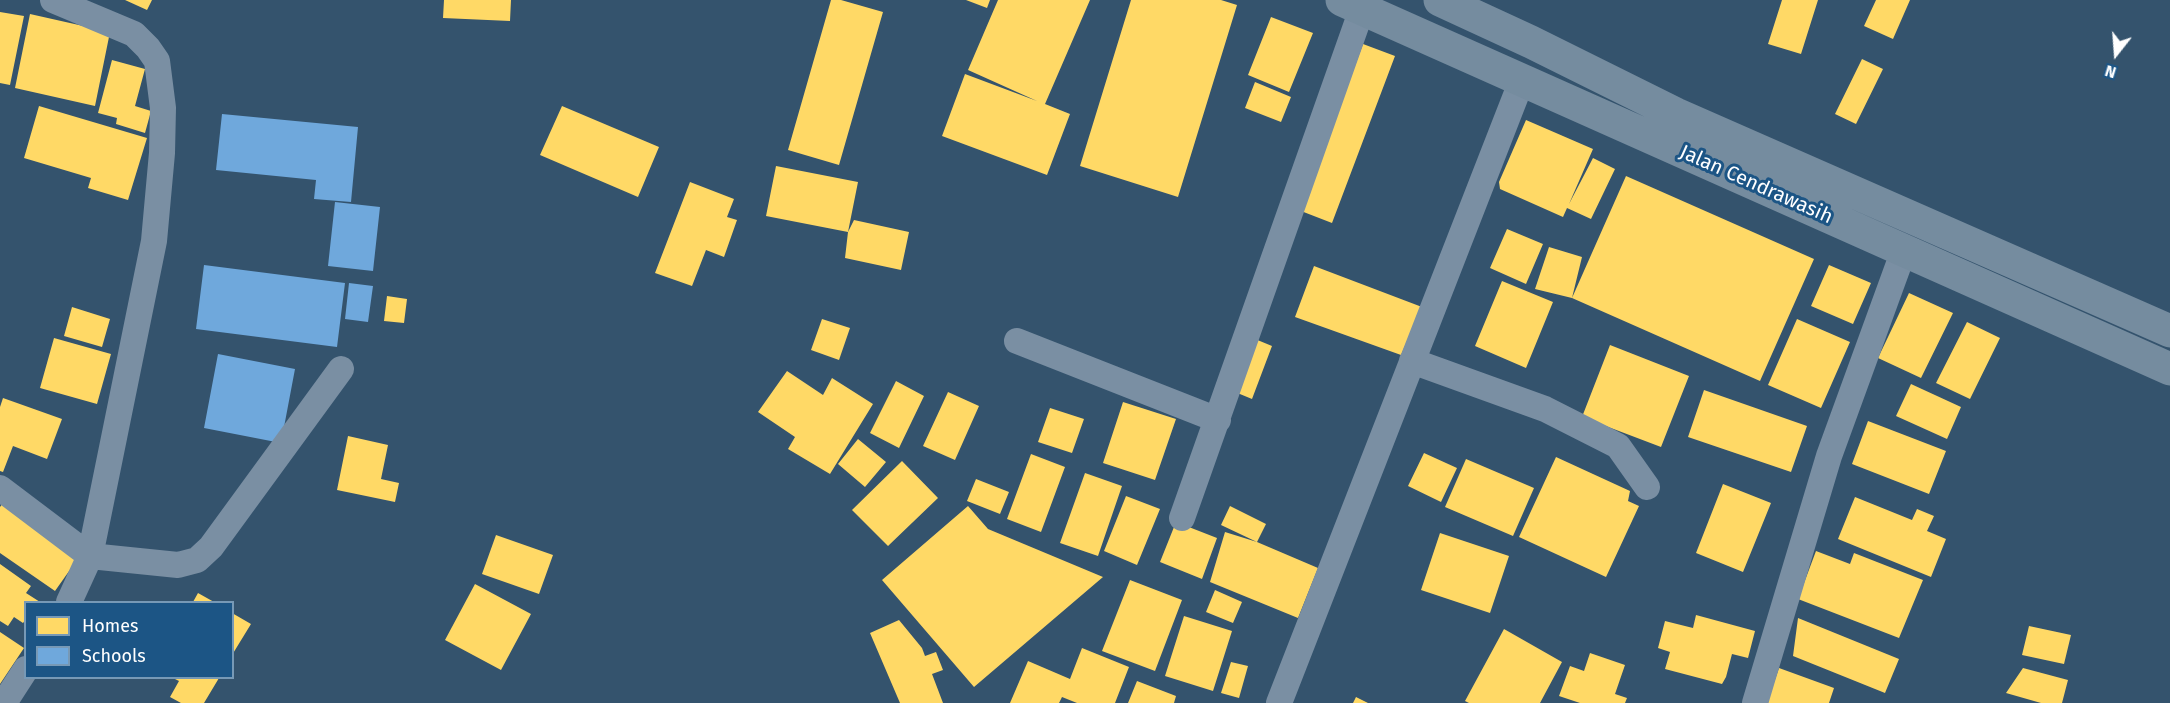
<!DOCTYPE html>
<style>
body{margin:0}
#map{position:relative;width:2170px;height:703px;overflow:hidden;background:#34536d;font-family:"Fira Sans",sans-serif}
canvas{display:block}
.legend{position:absolute;left:24px;top:601px;width:210px;height:78px;box-sizing:border-box;background:#1c5585;border:2px solid #7799b6;margin:0;padding:8px 10px;list-style:none;font-size:18px;color:#fff}
.legend li{display:flex;align-items:center;gap:12px;height:30px}
.legend b{width:30px;border:2px solid #7799b6}
.north{position:absolute;left:2086px;top:24px;width:60px;height:60px;-webkit-text-stroke:4px #1c5585;paint-order:stroke;rotate:197deg;font-size:16px;font-weight:700;line-height:24px;text-align:center;color:#fff}
.north::after{content:'';display:block;margin:auto;width:21px;height:27px;background:#fff;clip-path:polygon(50% 0,100% 100%,50% 72%,0 100%)}
</style>
<div id="map">
<canvas width="2170" height="703"></canvas>
<ul class="legend">
<li><b style="height:16px;background:#ffd966"></b>Homes</li>
<li><b style="height:16px;background:#6fa8dc"></b>Schools</li>
</ul>
<div class="north">N</div>
</div>
<script>
const ctx = document.querySelector('canvas').getContext('2d');
ctx.lineJoin = 'round';
function paint(path, color) {
  ctx.fillStyle = color;
  ctx.fill(path, 'evenodd');
}
function toPath(rows) {
  const path = new Path2D();
  for (const r of rows) {
    path.moveTo(r[0], r[1]);
    for (let i = 2; i < r.length; i += 2) path.lineTo(r[i], r[i + 1]);
  }
  return path;
}
function stroke(path, color, width, dash) {
  ctx.strokeStyle = color;
  ctx.lineWidth = width;
  ctx.lineCap = dash ? 'butt' : 'round';
  ctx.setLineDash(dash || []);
  ctx.stroke(path);
}
function drawText(font, color, halo, rows, align = 'center') {
  ctx.font = font + ' "Fira Sans",sans-serif';
  ctx.lineWidth = 6;
  ctx.setLineDash([]);
  ctx.textBaseline = 'middle';
  ctx.strokeStyle = halo;
  ctx.fillStyle = color;
  for (const [text, x, y, turn = 0] of rows) {
    ctx.save();
    ctx.translate(x, y);
    ctx.rotate((+turn || 0) * Math.PI / 180);
    ctx.textAlign = isNaN(turn) ? turn : align;
    if (halo) ctx.strokeText(text, 0, 0);
    ctx.fillText(text, 0, 0);
    ctx.restore();
  }
}
paint(toPath([
 [125,0,152,0,147,10],
 [444,0,511,0,510,21,443,18],
 [831,0,841,0,883,12,839,165,788,150],
 [966,0,990,0,987,8],
 [998,0,1090,0,1045,104,1070,114,1047,175,942,136,965,74,1037,101,968,70],
 [1131,0,1221,0,1237,5,1178,197,1080,166],
 [1782,0,1818,0,1801,54,1768,44],
 [1876,0,1910,0,1893,39,1864,26],
 [0,12,24,16,10,85,0,83],
 [30,14,110,32,95,106,15,88],
 [1271,17,1313,33,1289,92,1248,75],
 [1363,44,1395,56,1332,223,1301,211],
 [1862,59,1883,69,1856,124,1835,114],
 [112,60,145,69,135,106,151,111,145,133,116,124,117,118,98,113],
 [1255,82,1291,97,1281,122,1245,108],
 [39,106,147,138,128,200,88,188,91,178,24,158],
 [562,106,659,147,638,197,540,155],
 [1526,120,1593,149,1569,204,1593,158,1615,169,1591,219,1567,208,1563,217,1500,189,1499,182],
 [776,166,858,182,848,232,854,220,909,232,901,270,845,258,848,232,766,216],
 [1626,176,1814,259,1760,381,1572,298],
 [690,182,734,199,727,217,737,220,724,257,706,250,692,286,655,273],
 [1507,229,1543,244,1526,284,1490,268],
 [1549,247,1582,257,1572,298,1535,289],
 [1829,265,1871,283,1853,324,1811,306],
 [1314,266,1422,307,1401,355,1295,317],
 [1502,281,1553,302,1526,368,1475,346],
 [1909,293,1953,313,1921,378,1878,358],
 [387,296,407,299,404,323,384,321],
 [72,307,110,319,102,347,64,336],
 [822,319,850,328,839,360,811,350],
 [1797,319,1850,342,1821,408,1768,385],
 [1967,322,2000,338,1970,399,1936,383],
 [54,338,111,354,97,404,40,388],
 [1255,339,1272,346,1252,399,1235,392],
 [1610,345,1689,376,1661,447,1582,417],
 [787,371,823,395,832,378,873,404,830,474,788,449,795,437,758,412],
 [896,381,924,396,899,448,870,433],
 [1911,384,1961,407,1947,439,1896,416],
 [1704,390,1807,426,1791,472,1688,437],
 [948,392,979,406,955,460,923,446],
 [3,398,62,419,47,459,13,446,3,472,0,471,0,407],
 [1123,402,1176,419,1155,480,1103,463],
 [1050,408,1084,419,1072,453,1038,442],
 [1868,421,1946,451,1929,494,1852,464],
 [348,436,388,445,381,479,399,483,395,502,337,490],
 [858,439,886,462,865,487,838,464],
 [1424,453,1457,468,1441,502,1408,486],
 [1031,454,1065,467,1041,532,1007,519],
 [1556,457,1630,491,1628,501,1639,506,1606,577,1519,537],
 [1466,459,1534,488,1513,536,1445,507],
 [902,461,938,498,888,546,852,510],
 [1085,473,1122,486,1098,556,1060,543],
 [976,479,1009,492,1000,514,967,501],
 [1723,484,1771,503,1743,572,1696,553],
 [1126,496,1160,509,1137,565,1104,551],
 [1855,497,1912,520,1917,509,1934,516,1927,531,1946,539,1931,577,1838,539],
 [3,503,79,557,55,591,0,553,0,507],
 [968,506,988,529,1103,577,974,687,882,580],
 [1230,506,1266,524,1257,542,1318,568,1298,618,1210,582,1225,532,1257,542,1221,525],
 [1176,522,1217,538,1202,579,1160,562],
 [1440,533,1509,556,1490,613,1421,590],
 [496,535,553,555,539,594,482,574],
 [1816,551,1850,564,1854,553,1923,580,1899,638,1798,599],
 [0,564,31,586,26,593,40,602,26,602,26,619,23,623,14,617,8,626,0,621],
 [1130,580,1182,600,1155,671,1102,651],
 [475,584,531,614,501,670,445,640],
 [1215,590,1242,602,1233,623,1206,612],
 [198,593,214,602,193,602],
 [232,613,251,624,232,655],
 [1696,615,1755,631,1748,658,1732,654,1726,677,1722,684,1665,669,1670,652,1658,648,1665,621,1693,628],
 [1184,616,1232,631,1213,691,1165,676],
 [1798,618,1899,659,1885,693,1793,656],
 [899,620,922,648,925,656,936,652,943,670,932,674,943,703,900,703,870,633],
 [2029,626,2071,635,2064,664,2022,655],
 [1504,629,1562,662,1540,703,1469,703,1465,701],
 [0,632,24,648,0,684],
 [1082,648,1129,667,1115,703,1077,703,1062,697,1059,703,1010,703,1028,661,1070,679],
 [1590,653,1625,665,1615,694,1627,698,1625,703,1580,703,1559,696,1570,666,1584,671],
 [1231,662,1248,666,1239,698,1221,693],
 [1779,668,1834,688,1829,703,1767,703],
 [2023,668,2068,680,2062,703,2041,703,2006,693],
 [173,678,219,678,204,703,181,703,170,697,179,681],
 [1137,681,1176,696,1174,703,1128,703],
 [1356,697,1368,703,1353,703]
]), '#ffd966');
paint(toPath([
 [222,114,358,127,351,202,314,199,316,180,216,170],
 [335,202,380,207,373,271,328,266],
 [204,265,345,283,337,347,196,329],
 [349,283,373,286,368,322,345,319],
 [218,354,295,369,281,443,204,428]
]), '#6fa8dc');
stroke(toPath([
 [53,0,134,34,148,48,157,61,163,108,162,153,154,241,90,556,69,602],
 [1017,341,1218,420],
 [1412,361,1545,409,1618,446,1647,487],
 [0,488,90,556,178,565,197,560,211,547,341,369],
 [1182,518,1362,9],
 [4,703,26,669],
 [1279,703,1522,80],
 [1755,703,1829,456,1904,250]
]), '#7a8fa3', 26);
stroke(toPath([
 [1342,0,2170,369],
 [1440,0,1531,42,1676,114,2170,331]
]), '#758c9f', 33);
drawText('20px', '#fff', '#1c5585', [
 ["Jalan Cendrawasih",1756,185,24]
]);
</script>
